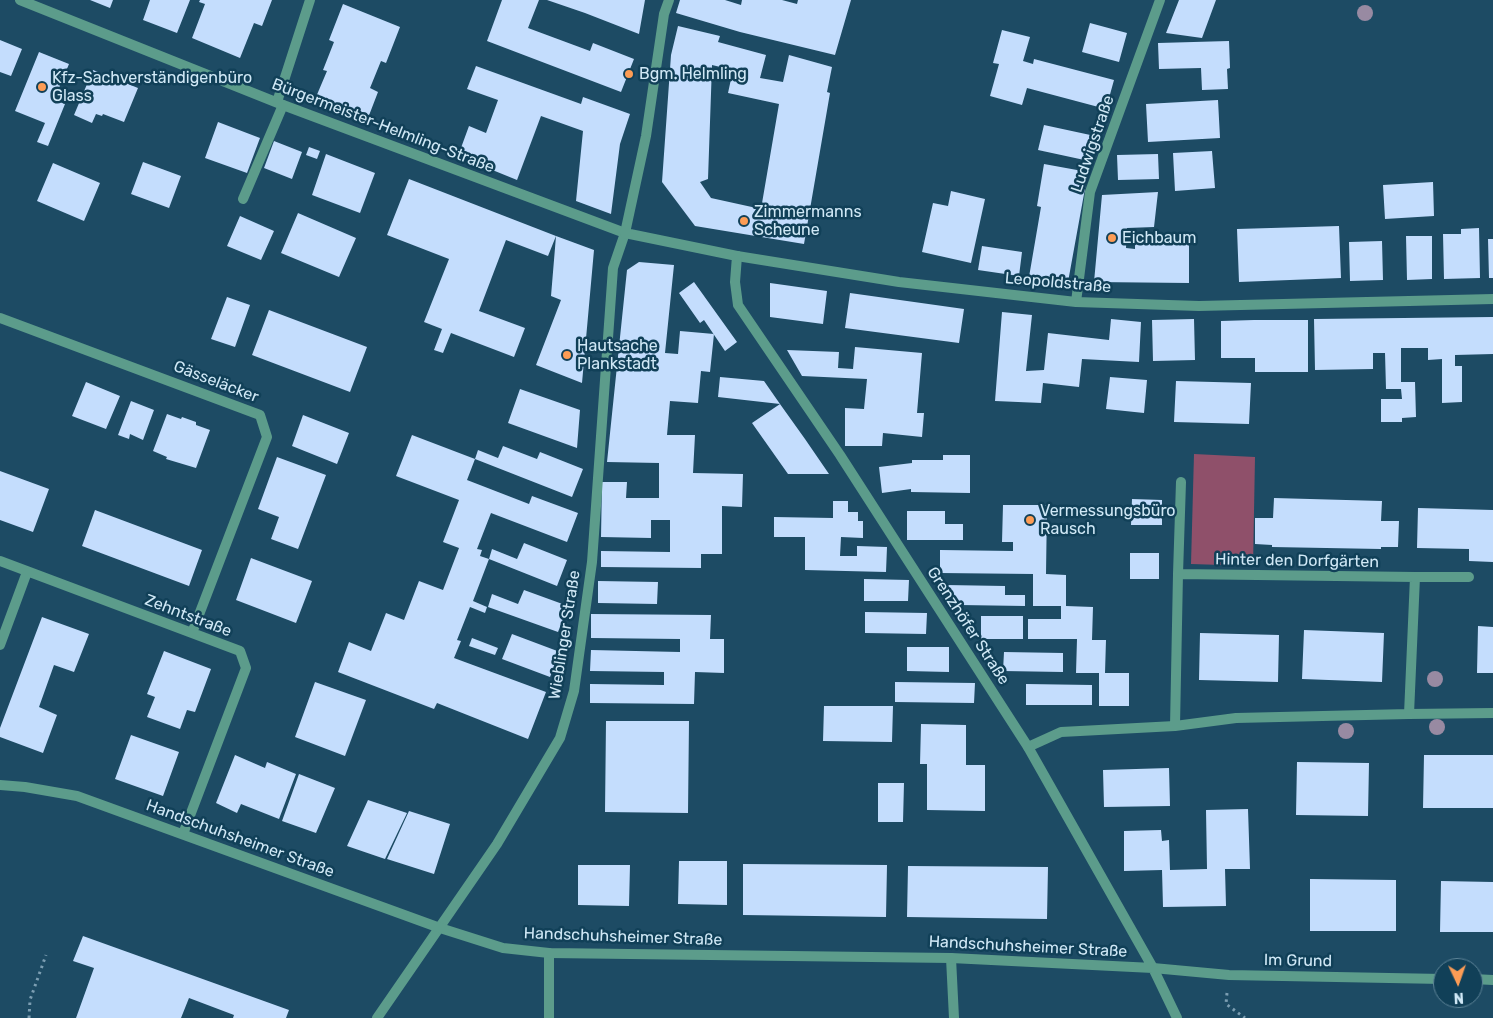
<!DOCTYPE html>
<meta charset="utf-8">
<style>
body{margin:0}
#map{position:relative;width:1493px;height:1018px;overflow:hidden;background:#1d4b64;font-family:Rubik,sans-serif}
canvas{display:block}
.north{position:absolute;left:1433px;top:958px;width:50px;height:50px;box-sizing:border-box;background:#114058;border:1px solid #5d8397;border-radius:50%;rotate:177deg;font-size:14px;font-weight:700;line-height:20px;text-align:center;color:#d0e8f6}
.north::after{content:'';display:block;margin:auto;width:18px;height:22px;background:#fd9c55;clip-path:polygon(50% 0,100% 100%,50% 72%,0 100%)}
</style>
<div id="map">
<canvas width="1493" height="1018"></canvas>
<div class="north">N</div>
</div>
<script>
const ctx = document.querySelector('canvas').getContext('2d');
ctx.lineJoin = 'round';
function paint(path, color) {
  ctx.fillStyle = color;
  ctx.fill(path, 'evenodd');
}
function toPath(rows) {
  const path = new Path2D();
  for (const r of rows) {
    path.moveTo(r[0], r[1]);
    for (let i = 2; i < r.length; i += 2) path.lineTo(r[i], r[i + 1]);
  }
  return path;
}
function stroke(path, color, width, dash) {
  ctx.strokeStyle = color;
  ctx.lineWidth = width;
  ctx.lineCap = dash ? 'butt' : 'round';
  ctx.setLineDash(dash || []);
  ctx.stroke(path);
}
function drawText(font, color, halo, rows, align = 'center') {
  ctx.font = font + ' Rubik,sans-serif';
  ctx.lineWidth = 5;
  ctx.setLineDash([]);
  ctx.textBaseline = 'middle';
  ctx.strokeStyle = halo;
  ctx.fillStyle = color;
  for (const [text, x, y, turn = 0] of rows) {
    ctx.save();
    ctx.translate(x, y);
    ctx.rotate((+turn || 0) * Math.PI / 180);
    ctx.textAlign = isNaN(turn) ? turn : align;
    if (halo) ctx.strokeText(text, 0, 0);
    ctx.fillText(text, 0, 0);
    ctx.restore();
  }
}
paint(toPath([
 [1194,454,1255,457,1253,566,1191,564]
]), '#8f506a');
paint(toPath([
 [90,0,113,0,110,8],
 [150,0,190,0,177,33,143,20],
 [200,0,272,0,262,26,254,23,240,58,192,38,205,4,199,2],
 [502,0,539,0,528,28,590,51,593,43,634,59,621,92,487,41],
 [547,0,645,0,639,34,585,13],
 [680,0,725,0,741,5,742,0,782,0,797,4,798,0,851,0,835,55,740,32,676,13],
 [1179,0,1216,0,1202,38,1166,33],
 [343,4,400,27,386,63,381,61,370,88,378,92,368,118,316,97,327,71,323,70,334,42,329,40],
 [1090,23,1127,33,1119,62,1082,52],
 [678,26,720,36,718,42,766,55,760,78,783,82,789,55,832,67,827,92,830,93,804,244,695,226,662,182,671,55],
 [712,65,733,70,728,93,779,104,761,209,711,198,700,182,708,179],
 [1002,30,1030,37,1023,61,1033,64,1034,59,1114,80,1106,109,1027,88,1022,105,990,96,999,64,993,63],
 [0,40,22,49,11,76,0,72],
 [1229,41,1230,68,1227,69,1228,89,1202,90,1201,68,1159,69,1158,43],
 [39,52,69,64,54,100,65,104,48,146,37,142,45,123,15,111],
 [476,66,581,104,583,97,630,114,620,144,611,214,576,201,583,131,541,116,517,180,458,156,469,126,486,133,498,100,467,89],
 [93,70,138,88,124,122,103,114,102,116,96,114,92,123,74,115],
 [1218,100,1220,138,1148,142,1146,104],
 [218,122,260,138,247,173,205,158],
 [1044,125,1095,136,1089,161,1038,150],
 [274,141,302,152,292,179,264,168],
 [309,147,320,151,317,159,306,155],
 [1212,151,1215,188,1175,191,1173,153],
 [326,154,375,173,360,213,312,195],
 [1158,154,1159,179,1118,180,1117,155],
 [143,162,181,176,169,208,131,194],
 [53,163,100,183,84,221,37,201],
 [1044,164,1088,172,1068,282,1029,277,1041,207,1037,206],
 [409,179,556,236,548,256,506,240,479,311,525,328,514,357,451,333,443,353,434,350,442,329,424,322,449,259,387,235],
 [1433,182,1434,216,1385,219,1383,185],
 [951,191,985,199,971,263,922,252,933,203,948,206],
 [1158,192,1154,227,1127,228,1126,248,1135,249,1135,241,1189,240,1189,283,1094,282,1102,195],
 [298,213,356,238,339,277,281,253],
 [240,216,274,231,261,260,227,246],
 [1339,226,1341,278,1239,282,1237,229],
 [1479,228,1480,278,1444,279,1443,234,1461,234,1461,229],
 [556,236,594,250,582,383,536,365,561,300,551,296],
 [1406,236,1432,236,1432,279,1407,280],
 [1488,239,1493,239,1493,278,1489,278],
 [1382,241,1383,280,1350,281,1349,242],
 [982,246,1022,252,1019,276,978,270],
 [639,262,674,265,665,353,678,354,680,331,714,334,710,372,701,371,698,403,670,401,667,435,695,435,693,473,743,474,742,507,722,506,722,554,701,554,701,568,601,567,601,551,670,552,670,520,651,520,651,538,601,537,602,482,627,482,626,498,659,498,659,463,607,462,627,270],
 [694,282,737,342,725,351,704,320,700,323,679,293],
 [770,283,827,291,823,324,770,317],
 [850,293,964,309,959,343,845,328],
 [227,297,250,305,235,347,211,339],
 [269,310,367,347,350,392,252,355],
 [1002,312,1032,315,1026,371,1044,370,1048,333,1109,340,1111,319,1141,322,1139,362,1082,359,1079,387,1043,383,1041,403,995,401],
 [1493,317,1493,354,1455,355,1455,366,1462,366,1462,402,1442,403,1442,359,1428,360,1428,348,1401,348,1401,382,1415,382,1416,417,1402,418,1402,422,1381,422,1381,399,1402,399,1401,389,1386,389,1385,353,1373,353,1373,369,1315,370,1314,319],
 [1194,319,1195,360,1153,361,1152,320],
 [1254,320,1308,320,1308,372,1255,372,1255,358,1221,358,1221,321],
 [855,347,922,353,917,413,924,413,922,437,883,433,882,446,845,446,845,408,864,409,867,379,802,376,787,350,839,352,838,368,853,369],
 [720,377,764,381,780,404,718,397],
 [1110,377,1147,380,1144,413,1106,409],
 [1176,381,1251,383,1249,424,1174,422],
 [86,382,120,396,106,429,72,416],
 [520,389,580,410,577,448,508,423],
 [131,401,154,410,143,440,130,434,129,439,118,435],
 [780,404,805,439,829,474,788,474,752,423],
 [167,414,181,419,182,417,196,422,196,425,210,430,196,468,166,459,167,457,153,451],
 [303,415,349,433,337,464,292,446],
 [412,435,475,459,467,480,529,504,532,496,578,513,567,542,491,513,477,549,482,550,480,556,489,559,473,601,487,607,485,613,470,607,457,640,461,641,454,658,546,692,528,739,437,703,434,709,338,672,349,642,371,651,386,613,404,620,419,581,443,590,459,548,443,542,459,500,396,476],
 [503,446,537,459,540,452,583,469,572,497,475,459,478,450,498,458],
 [943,455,970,455,970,493,911,492,911,489,882,493,879,467,912,463,912,460,943,460],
 [277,457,326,475,298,549,271,539,279,517,258,509],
 [0,471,49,489,33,532,0,520],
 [1274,498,1382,501,1381,521,1399,521,1398,547,1381,547,1381,549,1326,548,1272,547,1272,545,1255,544,1255,518,1273,518],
 [1132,499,1162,500,1162,525,1131,525],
 [833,501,848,501,848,512,858,512,858,521,863,521,863,538,841,537,840,556,857,556,857,546,887,547,886,572,805,570,805,537,774,537,774,517,833,518],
 [1003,505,1047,505,1046,574,1066,575,1066,606,1093,607,1092,640,1106,640,1105,673,1129,673,1129,706,1099,706,1099,673,1076,673,1077,639,1028,639,1028,619,1061,619,1061,606,1033,606,1033,574,940,573,940,550,1013,551,1013,542,1002,542],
 [1418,508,1493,510,1493,562,1469,561,1469,549,1417,548],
 [95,510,202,550,189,586,82,546],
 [907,511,945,511,945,524,963,524,963,540,907,540],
 [524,543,567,560,557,586,489,559,492,549,517,559],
 [1130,553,1159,553,1159,579,1130,579],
 [251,558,312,581,296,623,236,600],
 [864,579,909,580,908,601,864,601],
 [598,581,658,582,657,604,598,603],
 [946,585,1005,586,1005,595,1025,595,1025,606,960,605],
 [524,590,568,606,558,632,488,607,492,594,518,604],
 [865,612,927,613,926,634,865,633],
 [591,614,711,615,710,639,724,639,724,673,695,672,694,704,590,703,590,684,664,685,664,672,590,671,591,650,680,652,680,639,591,638],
 [981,616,1023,616,1023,639,981,639],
 [42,617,89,634,74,672,54,665,39,707,57,715,43,753,0,737,0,728],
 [1478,626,1493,627,1493,673,1477,673],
 [1304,630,1384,633,1382,682,1302,679],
 [1200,633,1279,635,1278,682,1199,680],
 [512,634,560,652,550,677,502,659],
 [472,638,498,648,495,655,469,646],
 [907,647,949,647,949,672,907,671],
 [164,651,211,669,195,712,187,710,180,729,147,717,155,697,147,694],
 [1004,652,1063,653,1063,672,1003,671],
 [315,682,366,700,345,756,295,737],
 [895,682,975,683,974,703,895,702],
 [1026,684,1092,685,1092,705,1026,705],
 [824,706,893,706,892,742,823,741],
 [606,721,689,721,688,813,605,812],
 [921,724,966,725,966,765,985,765,985,811,927,810,927,764,920,764],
 [131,735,179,752,163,796,115,779],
 [235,755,265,768,267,762,296,774,279,819,241,804,237,813,216,803],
 [1424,755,1493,755,1493,808,1423,808],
 [1297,762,1369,763,1368,816,1296,815],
 [1169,768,1170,806,1104,807,1103,770],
 [299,774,335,788,316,833,282,821],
 [878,783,904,783,903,822,878,822],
 [368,800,407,813,385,859,347,846],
 [1248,809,1250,869,1225,869,1226,906,1163,907,1162,870,1124,871,1124,831,1161,830,1162,841,1169,840,1170,870,1207,869,1206,810],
 [409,811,450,824,434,874,387,859],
 [679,861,727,861,727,905,678,904],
 [743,864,887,865,886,917,743,915],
 [578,865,630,865,629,906,578,905],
 [908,866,1048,867,1047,919,907,917],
 [1310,879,1396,880,1396,931,1310,931],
 [1441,881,1493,882,1493,932,1440,932],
 [83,936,289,1010,286,1018,233,1018,234,1015,189,998,181,1018,76,1018,94,968,73,961]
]), '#c4ddfd');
stroke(toPath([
 [1227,993,1226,1004,1245,1018],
 [29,1018,30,1000,46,955]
]), '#7c9eb2', 3, [2.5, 4]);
stroke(toPath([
 [243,199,283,105],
 [951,958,954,1018]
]), '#5c9c8b', 10);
stroke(toPath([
 [20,0,283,105,625,233,613,268,592,562,574,691,560,738,497,844,377,1018],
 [277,102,310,0],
 [737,256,899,282,1076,302,1199,306,1493,299],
 [1076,302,1090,192,1160,0],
 [0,318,260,415,267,437,192,633],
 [0,561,240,651,246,668,183,834],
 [1178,574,1181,482],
 [1415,577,1469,577],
 [0,645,27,572],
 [1175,726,1178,574,1415,577,1409,714],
 [1028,747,1061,732,1175,726,1236,718,1409,714,1493,713],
 [1153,968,1229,975,1443,979],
 [1473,979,1493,980],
 [549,1018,549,953]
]), '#5c9c8b', 10);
stroke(toPath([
 [669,0,664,14,646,136,625,233,737,256,735,282,738,305,840,455,1028,747,1153,968,1177,1018],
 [0,785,25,787,77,796,440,928,503,948,549,953,951,958,1153,968]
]), '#5c9c8b', 10);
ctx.fillStyle = '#988aa2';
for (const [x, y] of [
 [1365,13],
 [1435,679],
 [1437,727],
 [1346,731]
]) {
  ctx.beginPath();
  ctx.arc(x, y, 8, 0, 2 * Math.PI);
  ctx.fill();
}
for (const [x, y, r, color] of [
 [629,74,5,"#fd9c55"],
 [42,87,5,"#fd9c55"],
 [744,221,5,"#fd9c55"],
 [1112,238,5,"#fd9c55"],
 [567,355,5,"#fd9c55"],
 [1030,520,5,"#fd9c55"]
]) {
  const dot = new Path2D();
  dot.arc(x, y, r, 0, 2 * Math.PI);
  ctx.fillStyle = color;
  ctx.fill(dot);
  stroke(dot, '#114058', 2);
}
drawText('16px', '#d0e8f6', '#114058', [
 ["Bgm. Helmling",639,74],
 ["Kfz-Sachverständigenbüro",52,78],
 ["Glass",52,96],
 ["Zimmermanns",754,212],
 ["Scheune",754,230],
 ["Eichbaum",1122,238],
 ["Hautsache",577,346],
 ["Plankstadt",577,364],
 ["Vermessungsbüro",1040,511],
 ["Rausch",1040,529]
], 'left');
drawText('16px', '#d0e8f6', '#114058', [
 ["Bürgermeister-Helmling-Straße",383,126,21],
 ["Ludwigstraße",1093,144,-71],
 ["Leopoldstraße",1058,283,5],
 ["Gässeläcker",216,382,21],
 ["Hinter den Dorfgärten",1297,561,1],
 ["Zehntstraße",188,616,21],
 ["Grenzhöfer Straße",968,626,57],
 ["Wieblinger Straße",565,635,-81],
 ["Handschuhsheimer Straße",240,839,20],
 ["Handschuhsheimer Straße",623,937,2],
 ["Handschuhsheimer Straße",1028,947,3],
 ["Im Grund",1298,961,1]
]);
</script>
